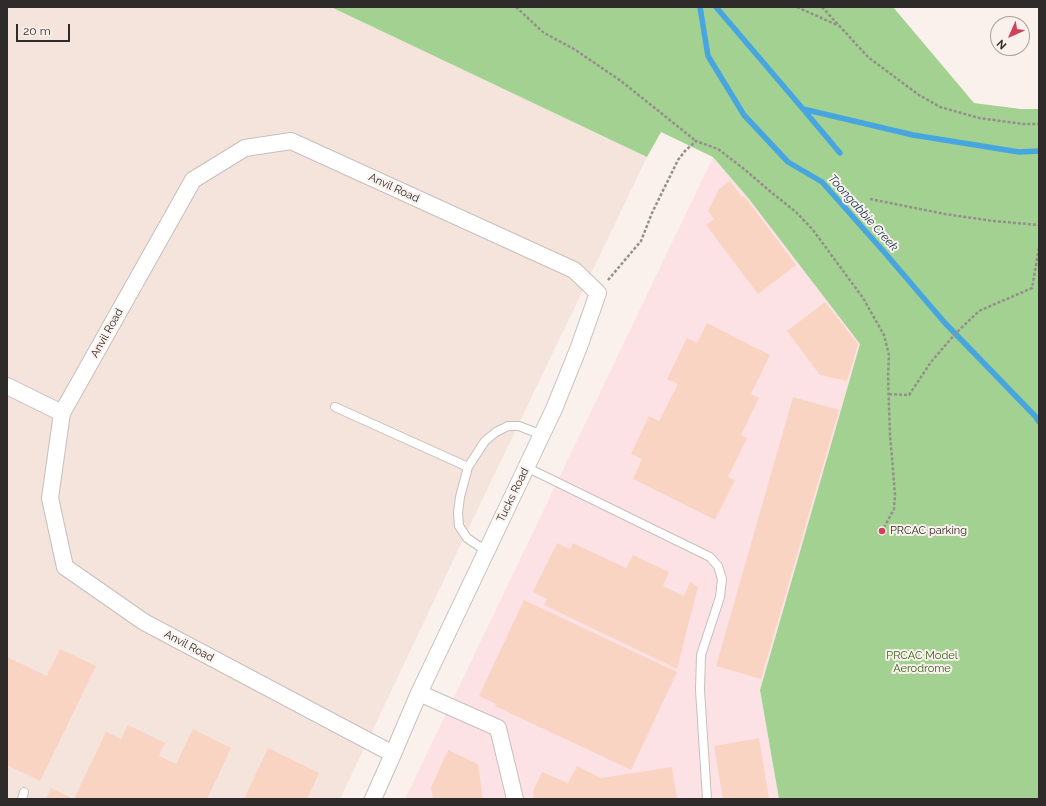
<!DOCTYPE html>
<style>
body{margin:0}
#map{position:relative;width:1046px;height:806px;overflow:hidden;background:#faf1ed;font-family:Raleway,sans-serif}
canvas{display:block}
.frame{position:absolute;inset:0;border:8px solid #2e2b2a;pointer-events:none}
.north{position:absolute;left:990px;top:16px;width:40px;height:40px;box-sizing:border-box;background:#faf1ed;border:1px solid #a8a29f;border-radius:50%;rotate:225deg;font-size:11px;font-weight:700;line-height:16px;text-align:center;color:#2e2b2a}
.north::after{content:'';display:block;margin:auto;width:14px;height:18px;background:#d1415c;clip-path:polygon(50% 0,100% 100%,50% 72%,0 100%)}
.scale{position:absolute;left:16px;top:24px;width:54px;height:18px;box-sizing:border-box;border:2px solid #2e2b2a;border-top:0;padding-left:5px;font-size:12px;line-height:14px;white-space:nowrap;color:#2e2b2a;-webkit-text-stroke:3px #faf1ed;paint-order:stroke}
</style>
<div id="map">
<canvas width="1046" height="806"></canvas>
<div class="frame"></div>
<div class="north">N</div>
<div class="scale">20 m</div>
</div>
<script>
const ctx = document.querySelector('canvas').getContext('2d');
ctx.lineJoin = 'round';
function paint(path, color) {
  ctx.fillStyle = color;
  ctx.fill(path, 'evenodd');
}
function toPath(rows) {
  const path = new Path2D();
  for (const r of rows) {
    path.moveTo(r[0], r[1]);
    for (let i = 2; i < r.length; i += 2) path.lineTo(r[i], r[i + 1]);
  }
  return path;
}
function stroke(path, color, width, dash) {
  ctx.strokeStyle = color;
  ctx.lineWidth = width;
  ctx.lineCap = dash ? 'butt' : 'round';
  ctx.setLineDash(dash || []);
  ctx.stroke(path);
}
function drawText(font, color, halo, rows, align = 'center') {
  ctx.font = font + ' Raleway,sans-serif';
  ctx.lineWidth = 4;
  ctx.setLineDash([]);
  ctx.textBaseline = 'middle';
  ctx.strokeStyle = halo;
  ctx.fillStyle = color;
  for (const [text, x, y, turn = 0] of rows) {
    ctx.save();
    ctx.translate(x, y);
    ctx.rotate((+turn || 0) * Math.PI / 180);
    ctx.textAlign = isNaN(turn) ? turn : align;
    if (halo) ctx.strokeText(text, 0, 0);
    ctx.fillText(text, 0, 0);
    ctx.restore();
  }
}
paint(toPath([
 [713,157,749,199,860,344,760,690,779,799,405,799]
]), '#fde2e5');
paint(toPath([
 [7,7,331,7,647,157,460,546,340,799,7,799]
]), '#f4e4dc');
paint(toPath([
 [331,7,893,7,974,103,1021,109,1039,109,1039,799,779,799,760,690,860,344,749,199,713,157,661,132,647,157]
]), '#a3d191');
stroke(toPath([
 [700,7,708,56,744,115,788,162,822,182,885,253,945,323,1035,416,1039,422],
 [716,7,803,109,913,135,1019,152,1039,151],
 [803,109,840,153]
]), '#47a6e0', 5.5);
paint(toPath([
 [730,181,742,197,744,196,796,265,758,294,706,225,714,219,708,211,719,189],
 [825,302,858,344,847,381,820,375,787,331],
 [707,323,770,355,751,394,759,398,741,435,747,438,728,477,735,480,715,520,633,479,642,459,631,454,649,416,659,421,678,384,667,379,687,338,697,343],
 [793,397,839,410,761,679,716,666],
 [557,543,570,549,573,543,626,568,633,555,669,572,663,586,684,596,690,582,698,587,677,669,544,605,547,599,533,592],
 [524,600,677,672,631,770,495,706,496,704,479,696],
 [60,649,96,666,40,781,7,765,7,657,47,676],
 [128,725,165,743,159,756,176,764,193,729,231,748,207,799,74,799,106,732,121,739],
 [759,738,769,799,723,799,714,746],
 [268,748,319,773,307,799,244,799],
 [448,750,478,764,483,799,433,799,431,788],
 [577,766,601,778,672,767,677,799,534,799,533,791,542,772,568,783],
 [51,788,73,799,46,799]
]), '#fad4c3');
const service = toPath([
 [335,407,468,467,460,497,458,513,459,526,467,538,486,551],
 [468,467,485,441,496,432,508,426,519,426,542,435],
 [526,467,710,557,718,566,722,579,720,597,701,655,700,690,707,799],
 [22,799,24,792]
]);
const minor = toPath([
 [7,386,62,413],
 [419,693,498,728,515,799],
 [373,799,393,754,419,693,554,409,579,347,598,293,574,270,291,141,245,148,193,180,62,413,50,498,65,567,144,622,393,754]
]);
stroke(service, '#c7bfbb', 10);
stroke(minor, '#c7bfbb', 18);
stroke(toPath([
 [516,7,544,33,574,49,621,81,696,141],
 [797,7,837,25],
 [822,7,868,57,919,95,940,107,979,118,1023,124,1039,124],
 [870,199,945,214,993,221,1039,225],
 [608,280,641,241,652,213,678,160,685,151,696,141,718,149,744,169,772,193,796,212,813,230,863,298,884,335,889,355,888,376,890,436,892,457,895,495,894,509,882,531],
 [889,394,909,395,931,362,955,334,979,311,1032,288,1039,248]
]), '#958f8c', 2.5, [3, 2]);
stroke(service, '#fff', 8);
stroke(minor, '#fff', 16);
for (const [x, y, r, color] of [
 [882,531,4,"#d1415c"]
]) {
  const dot = new Path2D();
  dot.arc(x, y, r, 0, 2 * Math.PI);
  ctx.fillStyle = color;
  ctx.fill(dot);
  stroke(dot, '#faf1ed', 1.5);
}
drawText('11px', '#2e2b2a', '#faf1ed', [
 ["Anvil Road",394,188,25],
 ["Anvil Road",107,333,-61],
 ["Tucks Road",513,495,-64],
 ["Anvil Road",189,646,28]
]);
drawText('11px', '#2e2b2a', '#faf1ed', [
 ["PRCAC parking",890,531]
], 'left');
drawText('11px', '#326516', '#faf1ed', [
 ["PRCAC Model",922,656],
 ["Aerodrome",922,669]
]);
drawText('italic 12px', '#123a52', '#faf1ed', [
 ["Toongabbie Creek",863,213,48]
]);
</script>
